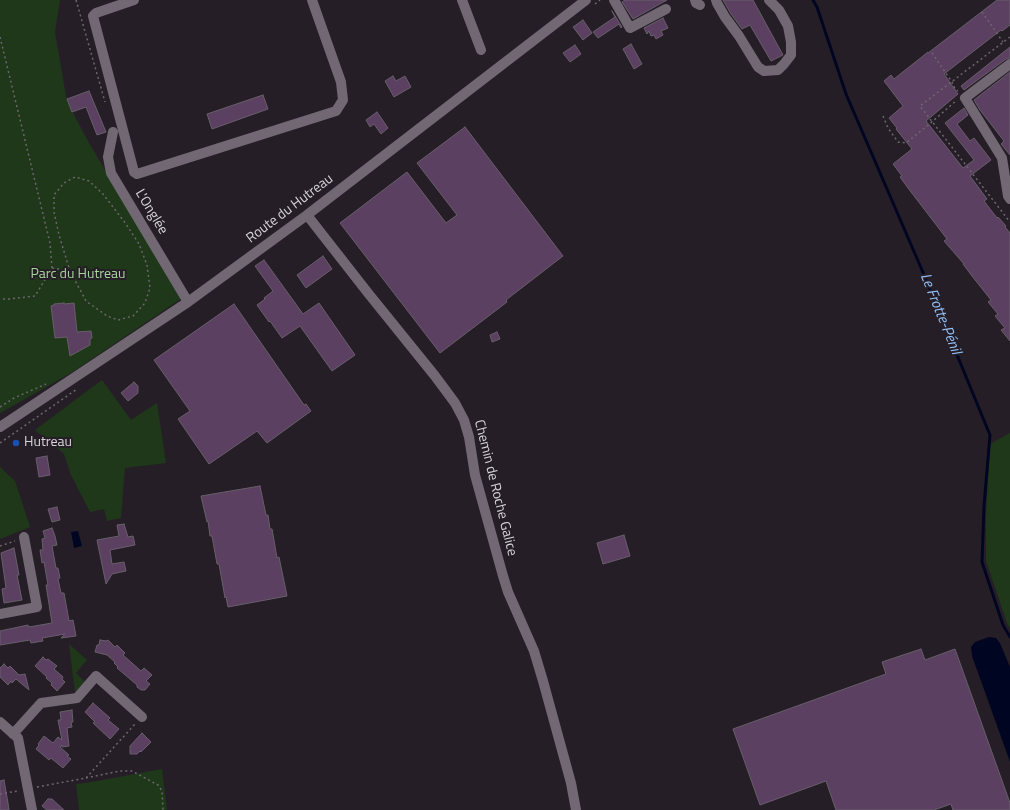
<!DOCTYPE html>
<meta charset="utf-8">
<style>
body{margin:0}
canvas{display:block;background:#251e27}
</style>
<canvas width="1010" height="810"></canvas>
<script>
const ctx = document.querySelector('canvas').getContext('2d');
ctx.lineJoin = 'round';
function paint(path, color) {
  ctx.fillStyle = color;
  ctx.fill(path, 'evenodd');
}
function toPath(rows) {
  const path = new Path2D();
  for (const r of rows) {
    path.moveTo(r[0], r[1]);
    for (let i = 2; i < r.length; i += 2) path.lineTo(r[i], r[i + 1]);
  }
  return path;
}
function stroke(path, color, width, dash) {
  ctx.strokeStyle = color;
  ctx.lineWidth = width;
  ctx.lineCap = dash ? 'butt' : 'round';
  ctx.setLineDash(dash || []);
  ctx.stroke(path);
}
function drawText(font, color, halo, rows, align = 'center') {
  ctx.font = font + ' "Titillium Web",sans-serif';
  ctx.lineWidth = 4;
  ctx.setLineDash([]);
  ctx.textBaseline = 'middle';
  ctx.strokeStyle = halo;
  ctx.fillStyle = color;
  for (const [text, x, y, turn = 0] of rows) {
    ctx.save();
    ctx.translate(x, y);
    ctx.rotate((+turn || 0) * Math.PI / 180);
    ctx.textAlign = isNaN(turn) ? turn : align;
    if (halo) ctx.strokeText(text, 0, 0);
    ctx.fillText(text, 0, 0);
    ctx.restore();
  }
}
paint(toPath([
 [0,0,60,0,55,32,66,96,71,109,89,143,182,298,71,373,0,413],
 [102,380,131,420,157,403,166,463,125,468,121,518,107,521,104,509,90,512,71,475,64,454,35,430],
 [1010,433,1010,628,1007,623,986,561,986,515,990,444],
 [0,467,15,481,30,527,0,539],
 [69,644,87,660,76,673,85,682,75,692],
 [162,769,167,810,79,810,76,784,86,783]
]), '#1f3819');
paint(toPath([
 [78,531,82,546,74,548,71,532],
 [989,637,996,638,1000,643,1010,667,1010,762,972,656,971,647,975,642]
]), '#000621');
stroke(toPath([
 [813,0,817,7,846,94,925,277,990,435,984,506,982,562,1003,625,1010,637]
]), '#000621', 3);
const building = toPath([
 [625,0,667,0,633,19,622,2,625,0],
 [723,0,753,0,783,55,771,61,750,25,742,29,731,14,723,0],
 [997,0,1010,0,1010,25,1002,31,1001,30,944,74,958,94,926,121,963,168,974,160,945,123,964,108,968,115,957,124,970,141,974,138,991,160,970,176,987,199,984,201,997,218,998,217,1006,226,1005,227,1010,233,1010,341,1001,330,1005,328,995,316,998,314,988,302,991,300,972,276,963,264,964,264,944,241,947,239,908,188,900,177,902,176,893,164,912,149,896,129,897,128,889,118,903,106,884,81,891,75,894,79,928,52,928,53,997,0],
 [612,11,622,27,621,28,619,24,598,38,593,32,615,17,612,11],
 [663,18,668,28,661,31,663,35,656,39,654,35,651,36,649,31,647,34,644,28,663,18],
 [583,20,592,33,583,40,573,27,583,20],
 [631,44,642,64,634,69,623,49,631,44],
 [575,45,581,54,570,62,563,53,575,45],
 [1010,47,1010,58,1006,59,964,90,961,86,1010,47],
 [1010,72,1010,155,1001,144,1004,141,980,110,974,100,1010,72],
 [393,76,396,81,405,76,411,87,394,97,385,81,393,76],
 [89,91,106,132,97,135,86,107,72,112,67,99,89,91],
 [263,95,268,109,212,129,207,114,263,95],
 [377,112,388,128,381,134,374,124,370,127,366,120,377,112],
 [465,127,563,256,506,300,507,302,440,353,340,223,407,172,446,223,457,215,417,163,465,127],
 [323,256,332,269,306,288,297,275,323,256],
 [264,260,303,314,319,303,355,355,332,371,300,326,282,338,270,321,269,322,257,305,265,299,264,298,273,291,255,266,264,260],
 [64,303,64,304,74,303,77,332,91,331,92,338,90,339,90,345,70,356,67,337,55,338,51,306,54,305,54,304,64,303],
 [234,304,304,405,306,404,311,411,267,443,257,431,209,464,178,419,190,411,154,360,234,304],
 [497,332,500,339,492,342,490,335,497,332],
 [134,382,138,386,138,393,128,401,121,393,134,382],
 [47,456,50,475,39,477,36,458,47,456],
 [260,486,266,515,268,515,270,529,272,529,277,558,279,557,287,596,228,607,226,597,225,598,219,564,217,564,212,536,210,536,208,521,207,522,201,496,260,486],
 [57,507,60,520,52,522,48,509,57,507],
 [124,524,128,537,133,536,135,545,110,550,112,564,124,562,126,571,112,574,106,584,97,540,119,536,117,525,124,524],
 [52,528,55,536,57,545,52,546,56,568,58,568,60,578,58,579,61,593,64,593,69,621,73,620,76,636,61,638,65,634,42,638,43,641,31,643,30,640,0,645,0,631,28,625,29,627,52,623,46,585,48,585,44,562,42,563,40,550,43,550,42,539,45,538,43,531,52,528],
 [624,535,630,556,603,564,597,543,624,535],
 [14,548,19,575,17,575,22,600,4,603,2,589,6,588,1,553,14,548],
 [100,640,106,641,108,640,115,647,117,645,125,653,123,655,141,671,144,668,152,675,146,681,150,684,145,690,141,690,137,687,137,685,117,668,118,667,114,663,115,662,107,655,95,652,97,645,99,645,100,640],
 [921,649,925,660,955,649,1010,803,1010,810,953,810,951,804,934,810,836,810,826,781,760,805,733,729,886,674,882,662,921,649],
 [43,657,46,660,48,659,57,666,54,669,63,677,62,679,65,682,57,691,51,685,52,683,46,678,47,677,35,666,43,657],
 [4,664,8,668,10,666,19,675,25,674,29,690,16,679,12,683,11,681,8,685,0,677,0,668,4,664],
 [93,703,110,718,108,720,119,729,110,739,93,723,95,722,85,712,93,703],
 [72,710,73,722,71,722,72,727,67,728,69,746,62,747,62,745,60,747,69,755,67,756,71,759,63,768,51,758,49,760,36,749,39,745,38,744,44,736,53,743,58,737,62,740,58,720,61,720,60,712,72,710],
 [142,733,151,742,141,752,140,751,137,754,130,754,130,746,142,733],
 [4,780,8,803,9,810,0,810,0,781,4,780],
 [48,799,52,799,64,810,47,810,42,806,48,799]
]);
paint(building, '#5c4062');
stroke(building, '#675e69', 1);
stroke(toPath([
 [76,0,105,102],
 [595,4,600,0],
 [982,12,1003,42],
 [0,37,50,243,52,268,35,296,9,299,0,299],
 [1010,37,920,106,1010,222],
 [932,53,952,82,955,89,958,91],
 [883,116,888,128,898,142,906,143,933,121,957,100],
 [52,268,70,271,86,301,107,316,118,320,133,316,145,303,150,288,147,265,139,244,126,224,103,194,89,181,75,177,64,183,54,195,54,212,59,235,70,271],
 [0,407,14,398,46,384],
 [0,443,77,389],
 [0,546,15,541],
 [86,778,120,771,132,771,158,785,162,791,163,810],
 [37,787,86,778,135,724],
 [0,794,18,791]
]), '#6c666e', 1.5, [2, 3]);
stroke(toPath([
 [134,0,96,13,93,16,134,172,137,174,336,111,343,100,341,82,312,0],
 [462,0,481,50],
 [614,0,630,28,666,9],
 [695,0,696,3,700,5],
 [716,0,717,3,725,17,739,36,758,67,764,71,778,70,784,64,791,55,791,42,788,26,779,10,769,0],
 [1010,64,965,98,1002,158,1008,196,1010,199],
 [113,132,108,157,111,173,188,302],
 [307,215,368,293,435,376,455,403,464,420,469,437,475,475,503,576,508,592,534,651,543,681,571,783,576,810],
 [0,427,188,302,307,215,586,0],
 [0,614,37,607,24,537],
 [0,722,18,738,32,810],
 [13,734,41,703,77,698,96,676,142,717]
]), '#716873', 10);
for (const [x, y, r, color] of [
 [16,443,4,"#1a4fb4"]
]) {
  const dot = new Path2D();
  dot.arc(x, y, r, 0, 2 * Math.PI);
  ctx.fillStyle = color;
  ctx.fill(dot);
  stroke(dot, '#251e27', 1.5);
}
drawText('14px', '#d9d4da', '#251e27', [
 ["Route du Hutreau",290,209,-37],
 ["L'Onglée",151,212,59],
 ["Chemin de Roche Galice",495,488,76]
]);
drawText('14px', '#a7d69b', '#251e27', [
 ["Parc du Hutreau",78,275]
]);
drawText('14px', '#d9d4da', '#251e27', [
 ["Hutreau",24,443]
], 'left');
drawText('italic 15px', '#95c3fb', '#251e27', [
 ["Le Frotte-Pénil",940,314,68]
]);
</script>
